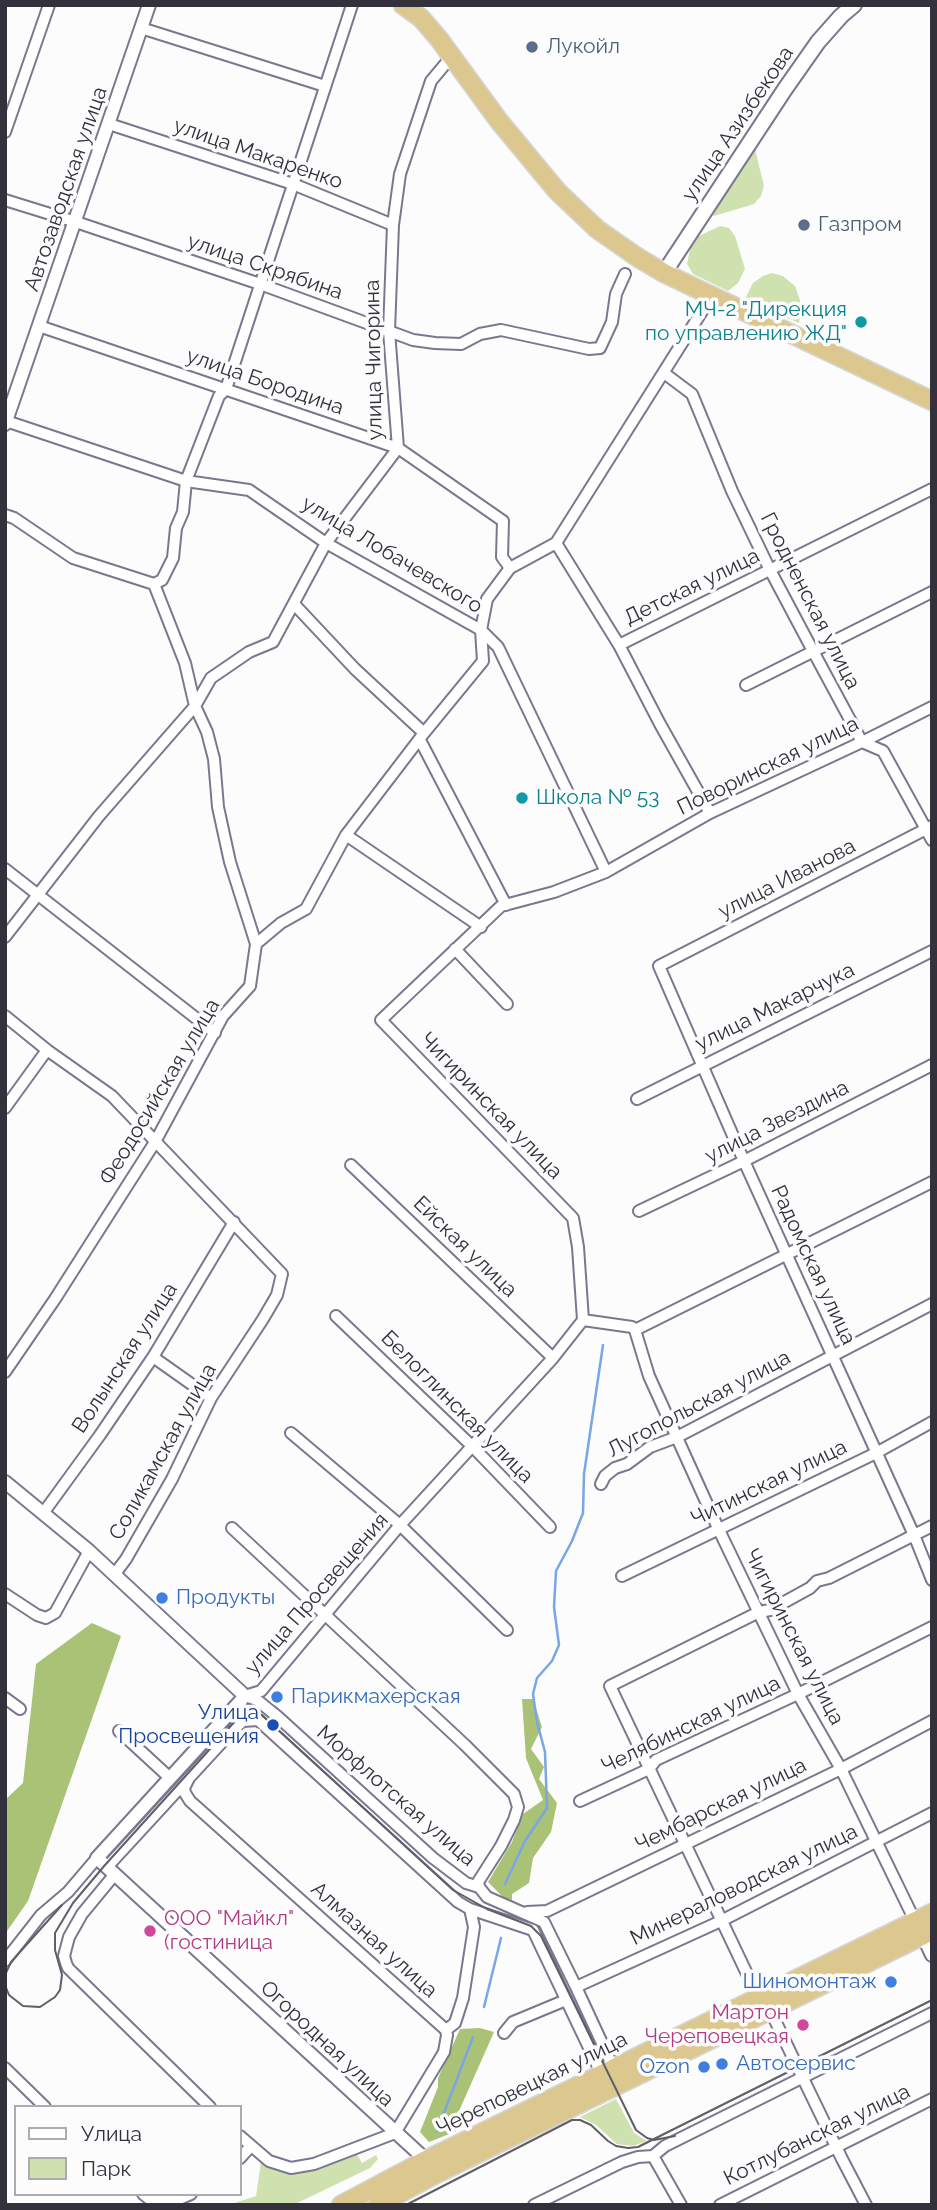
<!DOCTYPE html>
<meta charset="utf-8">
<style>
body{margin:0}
#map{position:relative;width:937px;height:2210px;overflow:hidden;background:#fcfcfc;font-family:Raleway,sans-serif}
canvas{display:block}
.frame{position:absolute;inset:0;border:7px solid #33313c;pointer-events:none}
.legend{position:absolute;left:14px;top:2105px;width:228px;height:91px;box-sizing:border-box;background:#fcfcfc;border:2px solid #acabaf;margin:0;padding:9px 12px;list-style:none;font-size:21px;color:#33313c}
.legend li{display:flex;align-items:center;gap:14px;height:35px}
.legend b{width:35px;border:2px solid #acabaf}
</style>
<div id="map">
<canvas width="937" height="2210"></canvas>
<div class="frame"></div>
<ul class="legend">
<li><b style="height:9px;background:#fff"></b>Улица</li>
<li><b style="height:19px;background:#cfe1ae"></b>Парк</li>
</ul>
</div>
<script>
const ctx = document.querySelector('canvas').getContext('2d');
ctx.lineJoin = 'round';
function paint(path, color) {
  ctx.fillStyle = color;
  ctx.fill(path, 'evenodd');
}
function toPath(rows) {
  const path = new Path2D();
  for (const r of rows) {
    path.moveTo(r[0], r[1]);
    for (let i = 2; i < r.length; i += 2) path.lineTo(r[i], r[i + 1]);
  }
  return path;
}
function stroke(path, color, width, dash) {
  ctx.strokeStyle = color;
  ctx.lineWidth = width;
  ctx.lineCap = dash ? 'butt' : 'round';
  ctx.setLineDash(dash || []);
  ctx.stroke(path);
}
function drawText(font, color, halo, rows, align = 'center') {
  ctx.font = font + ' Raleway,sans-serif';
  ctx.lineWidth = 7;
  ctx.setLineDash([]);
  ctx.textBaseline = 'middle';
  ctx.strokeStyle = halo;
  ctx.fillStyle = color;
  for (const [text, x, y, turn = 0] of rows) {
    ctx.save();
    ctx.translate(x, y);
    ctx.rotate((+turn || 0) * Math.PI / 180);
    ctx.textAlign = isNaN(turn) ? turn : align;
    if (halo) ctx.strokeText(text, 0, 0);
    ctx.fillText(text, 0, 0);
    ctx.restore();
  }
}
paint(toPath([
 [754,145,764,186,761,196,754,204,714,216,711,213],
 [720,226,729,228,735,236,745,269,738,283,728,291,693,274,687,264,690,249,699,236],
 [772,273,783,276,795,286,802,306,799,323,745,299,753,283,763,276],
 [616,2099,634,2133,647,2141,633,2146,617,2144,596,2125,580,2117],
 [356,2153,362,2163,376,2155,378,2159,370,2168,293,2205,228,2205,256,2196,261,2162,266,2162,282,2170]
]), '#cfe1ae');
paint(toPath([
 [92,1623,121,1636,28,1901,5,1934,5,1800,23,1783,36,1664],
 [522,1699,533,1699,542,1727,531,1749,544,1767,539,1779,557,1803,551,1832,533,1858,529,1883,512,1894,512,1900,504,1898,488,1882,512,1842,523,1814,543,1800,526,1758],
 [480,2028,494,2032,455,2120,457,2131,429,2142,420,2132,438,2087,438,2078,460,2029]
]), '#aac276');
stroke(toPath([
 [505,1884,525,1841,547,1808,545,1752,537,1722,533,1694,537,1678,552,1661,559,1645,554,1607,556,1571,572,1541,583,1513,584,1474,603,1345],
 [484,2007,501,1938],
 [437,2131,473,2037]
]), '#79a6e5', 2.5);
const minor = toPath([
 [141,28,325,86],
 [109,124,293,184,393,225],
 [5,132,49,5],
 [5,200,76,222,260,284,413,340,435,343,461,344,480,334,501,330,589,349,600,348,612,322,616,294,625,274],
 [664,373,692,394,732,491,770,570,813,651,862,742,883,751,932,840],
 [6,421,186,481,249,490,326,543,481,630,498,647,606,872],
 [5,515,14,518,73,558,154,584,185,663,195,706,207,732,214,759,218,807,230,862,256,944],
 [556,543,619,645,660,724,710,813],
 [510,568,556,543,711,297],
 [154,584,162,580,173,558,176,528,183,512,186,481,219,396,226,389,352,5],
 [294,604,355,669,424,733],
 [619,645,932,489],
 [746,685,932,592],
 [420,740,506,905],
 [932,826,659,966,744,1161,914,1535,932,1580],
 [346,835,481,927],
 [5,869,215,1033],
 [5,937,99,816,195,706,211,678,249,652,273,642,326,543,398,448,389,331,393,225,400,174,431,81,452,56],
 [455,949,507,1004],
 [5,1016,47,1050,112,1096,282,1274,277,1295,263,1319,211,1398,172,1479,126,1559,114,1575],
 [637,1099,932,951],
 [5,1108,47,1050],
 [351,1165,553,1358],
 [639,1211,744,1161,932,1065],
 [336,1316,473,1447,550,1527],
 [583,1320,632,1327,635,1330,932,1182],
 [635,1330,649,1376,718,1528,798,1694,841,1769,915,1921],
 [153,1357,211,1398],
 [5,1372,55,1299,155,1142,223,1016,250,986,256,944,281,923,306,909,346,835,424,733,483,661,481,630,487,599,510,568,502,557,503,521,398,448,39,326],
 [291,1433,400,1525,507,1630],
 [601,1484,605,1476,615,1468,627,1464,650,1447,677,1437,932,1304],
 [44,1512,100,1435,153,1357,234,1222],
 [232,1528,465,1745,514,1794,518,1807,514,1820,501,1846,478,1882,479,1887,487,1897,544,1922,576,1987],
 [622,1576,876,1453,932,1422],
 [5,1594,37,1615,46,1618,55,1613,89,1551],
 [245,1696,261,1691,400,1525,553,1358,583,1320,578,1247,573,1218,381,1020,501,906,554,892,606,872,710,813,862,742,932,707],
 [245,1696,257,1700,278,1717,433,1858,466,1883,479,1887],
 [5,1698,20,1709],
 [119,1731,170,1778],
 [189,1778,184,1788,185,1793,190,1801,446,2030,447,2035,444,2052,395,2133,314,2164,291,2168,269,2161,240,2136],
 [580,1801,649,1769,656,1760,798,1694,932,1627],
 [107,1867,234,1729,243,1721,258,1720,458,1902,470,1909,474,1927,463,1998,455,2023,446,2030],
 [115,1874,82,1914,69,1937,64,1956,66,1963,68,1968,210,2107],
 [470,1909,533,1930,602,2075],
 [527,1912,547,1911,841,1769,932,1721],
 [5,1961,41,1915,68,1892,97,1858],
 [759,1999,610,1686,759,1612,770,1610,810,1588,817,1581,829,1578,932,1526],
 [770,2010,842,2159,866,2205],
 [504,2033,513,2022,566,2000],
 [5,2068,45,2107],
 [614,2069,576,1987,721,1921,932,1813],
 [653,2156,681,2205],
 [240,2158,251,2146],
 [143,2194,152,2201,177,2200,191,2194],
 [534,2205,622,2162,638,2157,653,2156,665,2146,932,2013],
 [720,2205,932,2099]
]);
const tertiary = toPath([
 [5,424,149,5],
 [5,1482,89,1551,245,1696,97,1858,426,2160,429,2165],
 [920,1930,932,1955]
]);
const secondary = toPath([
 [664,273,785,89,818,42,841,16,854,5]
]);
const trunk = toPath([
 [403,5,421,18,439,39,499,121,557,191,597,229,637,257,664,273,932,401],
 [341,2205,426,2160,932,1913],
 [378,2205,434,2175,932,1931]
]);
stroke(minor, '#7b7790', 14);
stroke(tertiary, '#7b7790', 16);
stroke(secondary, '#7b7790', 18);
stroke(trunk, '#d6d6d8', 21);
stroke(minor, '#fff', 10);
stroke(tertiary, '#fff', 12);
stroke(secondary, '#fff', 14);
stroke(trunk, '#dcc88e', 18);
stroke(toPath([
 [5,1975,11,1962,62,1905],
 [5,1985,9,1995,23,2006,40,2007,55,1997,60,1990,62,1975,55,1950,55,1933,73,1903,105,1865,238,1718,249,1713,262,1715,453,1890,487,1909,531,1926,541,1936,636,2130,647,2138,654,2140,675,2136],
 [406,2205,572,2120,580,2120,591,2125,608,2141,616,2146,628,2148,638,2147,932,2000]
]), '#605f67', 2);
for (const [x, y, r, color] of [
 [532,47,7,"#5c6f8a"],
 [804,225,7,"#5c6f8a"],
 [861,322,7,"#0f9aa8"],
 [522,798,7,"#0f9aa8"],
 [162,1598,7,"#3f7fe0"],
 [277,1697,7,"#3f7fe0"],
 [273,1725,7,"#1a4fb4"],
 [150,1931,7,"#d1479c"],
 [891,1982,7,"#3f7fe0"],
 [803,2025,7,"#d1479c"],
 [722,2064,7,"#3f7fe0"],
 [704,2067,7,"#3f7fe0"]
]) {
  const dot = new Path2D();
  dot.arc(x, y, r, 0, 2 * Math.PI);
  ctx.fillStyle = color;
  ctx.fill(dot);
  stroke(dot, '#fcfcfc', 2.5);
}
drawText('21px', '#4e5e75', '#fcfcfc', [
 ["Лукойл",546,47],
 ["Газпром",818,225]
], 'left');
drawText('21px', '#33313c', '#fcfcfc', [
 ["улица Азизбекова",738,124,-56],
 ["улица Макаренко",258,154,19],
 ["Автозаводская улица",66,189,-71],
 ["улица Скрябина",265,267,19],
 ["улица Чигорина",374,360,-91],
 ["улица Бородина",265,382,19],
 ["улица Лобачевского",392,555,31],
 ["Детская улица",692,587,-26],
 ["Гродненская улица",810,601,63],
 ["Поворинская улица",768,766,-26],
 ["улица Иванова",787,879,-27],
 ["улица Макарчука",775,1007,-26],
 ["Феодосийская улица",160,1092,-59],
 ["Чигиринская улица",491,1106,46],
 ["улица Звездина",777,1122,-27],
 ["Ейская улица",465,1247,44],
 ["Радомская улица",813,1265,65],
 ["Волынская улица",125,1358,-57],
 ["Лугопольская улица",699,1404,-28],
 ["Белоглинская улица",457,1407,45],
 ["Соликамская улица",163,1452,-61],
 ["Читинская улица",769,1483,-26],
 ["улица Просвещения",317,1594,-49],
 ["Чигиринская улица",794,1637,63],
 ["Челябинская улица",691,1725,-26],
 ["Морфлотская улица",396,1796,41],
 ["Чембарская улица",721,1805,-26],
 ["Минераловодская улица",744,1885,-26],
 ["Алмазная улица",374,1940,42],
 ["Огородная улица",327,2044,43],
 ["Череповецкая улица",532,2084,-26],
 ["Котлубанская улица",817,2135,-26]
]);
drawText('21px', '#0d838f', '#fcfcfc', [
 ["МЧ-2 \"Дирекция",847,310],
 ["по управлению ЖД\"",847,334],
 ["Школа № 53",536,798,"left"]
], 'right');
drawText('21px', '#366cbe', '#fcfcfc', [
 ["Продукты",176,1598],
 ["Парикмахерская",291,1697],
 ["Шиномонтаж",877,1982,"right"],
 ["Автосервис",736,2064],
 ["Ozon",690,2067,"right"]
], 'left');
drawText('21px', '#164399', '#fcfcfc', [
 ["Улица",259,1713],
 ["Просвещения",259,1737]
], 'right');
drawText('21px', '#b23c85', '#fcfcfc', [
 ["ООО \"Майкл\"",164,1919],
 ["(гостиница",164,1943],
 ["Мартон",789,2013,"right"],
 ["Череповецкая",789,2037,"right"]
], 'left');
</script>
